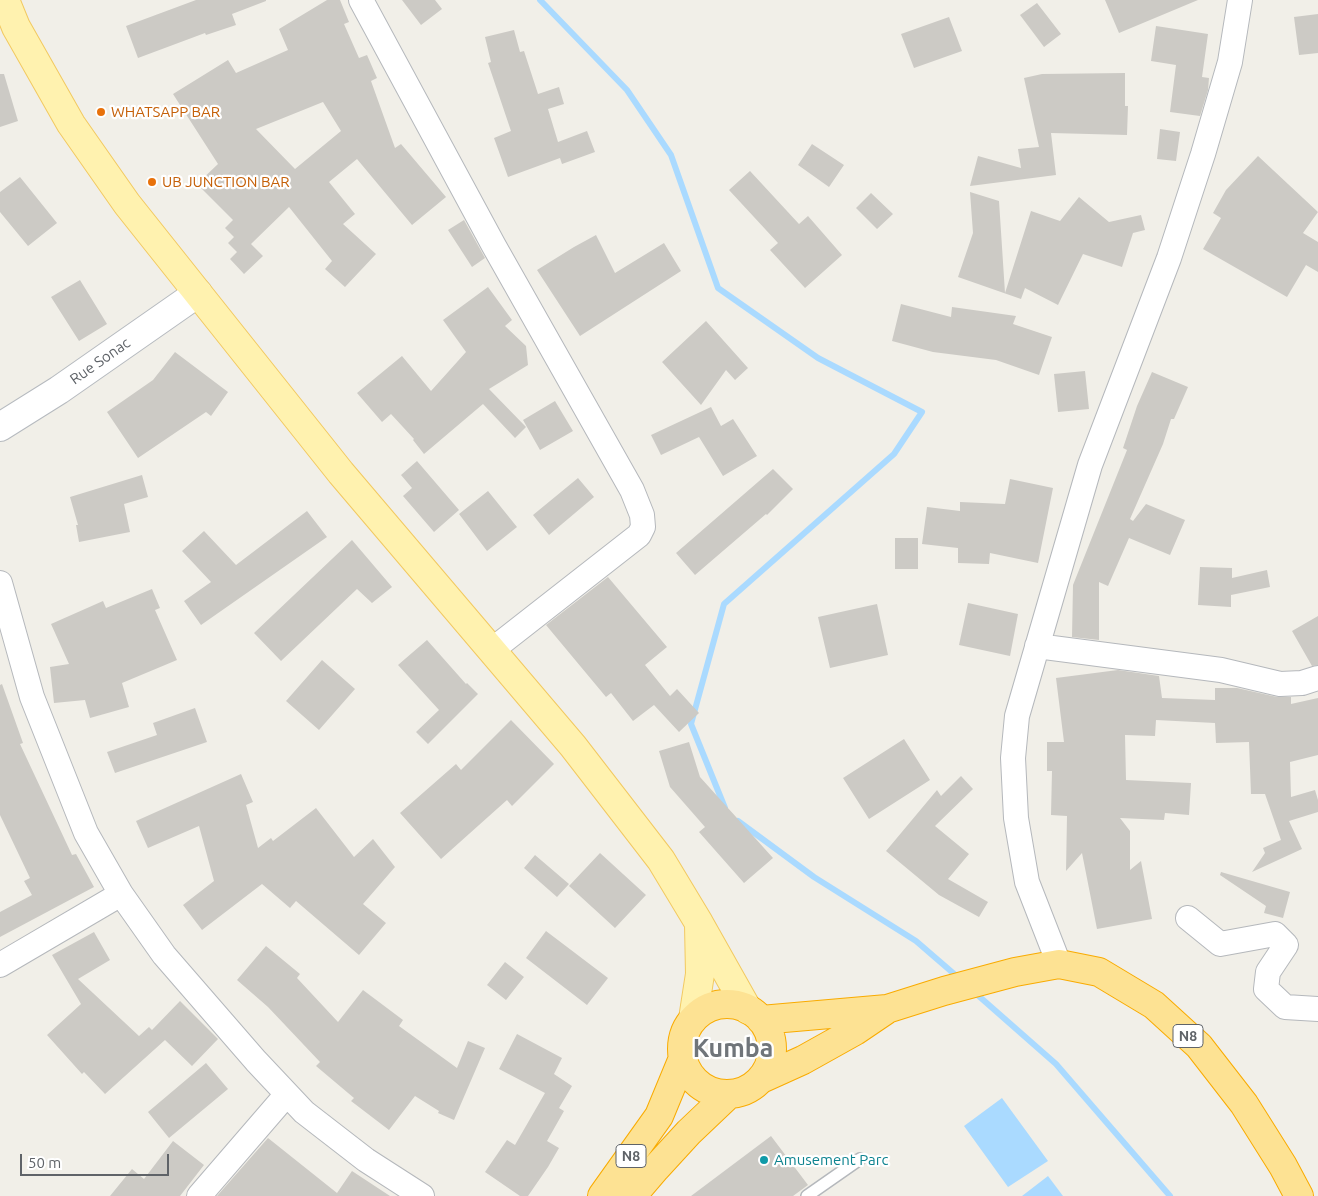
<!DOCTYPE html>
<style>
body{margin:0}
#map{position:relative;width:1318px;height:1196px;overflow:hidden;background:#f1efe8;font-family:Ubuntu,sans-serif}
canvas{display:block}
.scale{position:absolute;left:20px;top:1154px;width:149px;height:22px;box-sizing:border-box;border:2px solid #5f6368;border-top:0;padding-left:6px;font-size:15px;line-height:18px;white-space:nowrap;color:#5f6368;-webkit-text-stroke:4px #fff;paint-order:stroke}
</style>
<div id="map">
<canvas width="1318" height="1196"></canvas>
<div class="scale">50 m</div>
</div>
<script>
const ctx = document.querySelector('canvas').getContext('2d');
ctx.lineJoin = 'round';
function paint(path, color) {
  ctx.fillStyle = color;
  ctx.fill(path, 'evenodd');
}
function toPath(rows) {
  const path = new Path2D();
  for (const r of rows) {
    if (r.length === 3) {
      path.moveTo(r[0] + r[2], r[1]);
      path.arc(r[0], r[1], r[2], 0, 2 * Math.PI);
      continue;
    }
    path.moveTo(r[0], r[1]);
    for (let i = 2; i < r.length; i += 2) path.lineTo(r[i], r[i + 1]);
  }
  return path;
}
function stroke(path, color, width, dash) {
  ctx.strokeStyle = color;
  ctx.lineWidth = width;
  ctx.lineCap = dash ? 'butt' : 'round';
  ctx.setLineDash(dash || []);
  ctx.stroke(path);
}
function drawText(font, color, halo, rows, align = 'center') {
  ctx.font = font + ' Ubuntu,sans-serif';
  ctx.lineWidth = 4.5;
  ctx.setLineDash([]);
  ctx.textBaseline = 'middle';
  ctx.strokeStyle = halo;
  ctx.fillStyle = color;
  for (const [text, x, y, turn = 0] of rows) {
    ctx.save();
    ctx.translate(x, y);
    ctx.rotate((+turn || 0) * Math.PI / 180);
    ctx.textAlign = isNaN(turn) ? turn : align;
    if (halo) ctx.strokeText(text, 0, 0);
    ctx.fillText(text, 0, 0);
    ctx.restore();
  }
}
paint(toPath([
 [1002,1098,1048,1161,1008,1187,964,1126],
 [1048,1176,1063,1196,1022,1196]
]), '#aadaff');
stroke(toPath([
 [540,0,627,90,671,155,718,288,818,358,922,412,894,454,724,604,691,724,725,808],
 [738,821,814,877,916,941,960,979],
 [973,991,1056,1064,1170,1196]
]), '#aadaff', 6);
paint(toPath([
 [196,0,266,0,266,1,232,14,236,25,206,35,205,33,138,58,126,26],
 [327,0,340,0,349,22,344,24,359,58,367,55,377,78,371,81,395,148,401,144,446,197,412,225,357,159,329,182,355,214,343,224,376,254,345,287,325,269,332,261,289,207,251,244,263,256,244,274,230,259,237,252,228,243,234,237,225,228,233,220,197,184,218,164,173,94,228,60,236,73,288,50,279,29],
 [323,102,341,131,295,169,256,129],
 [402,0,435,0,442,9,421,25],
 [1105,0,1198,0,1119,33],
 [1037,3,1061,34,1044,47,1020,15],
 [1318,14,1318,53,1299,55,1294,17],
 [949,17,962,51,914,68,901,34],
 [1156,26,1208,34,1202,77,1209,78,1208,90,1200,116,1170,112,1176,65,1151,61],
 [514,30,520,52,524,51,538,94,559,87,564,104,548,109,558,142,587,131,595,152,562,164,560,158,508,177,494,138,511,131,488,63,491,62,485,37],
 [1125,73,1125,106,1128,106,1127,135,1051,133,1056,175,970,186,978,156,1021,168,1018,149,1039,147,1024,78,1042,74],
 [0,74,4,74,18,121,0,127],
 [1160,129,1180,132,1176,161,1157,159],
 [812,144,844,165,829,187,798,165],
 [1258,156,1318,212,1303,233,1318,242,1318,272,1306,265,1287,297,1203,249,1221,218,1213,213,1226,190],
 [750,171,799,224,808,216,842,255,805,288,770,250,778,243,729,190],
 [20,177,57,223,28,246,0,212,0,192],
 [970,192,999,201,1005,293,1031,211,1060,221,1079,197,1109,222,1141,215,1145,230,1133,233,1122,267,1083,254,1058,305,1025,288,1021,299,958,277,973,233],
 [871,193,893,214,877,229,856,208],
 [464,220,485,258,472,267,448,230],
 [596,235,615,273,664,243,681,271,580,336,537,270,574,247],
 [80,280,107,324,79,341,51,297],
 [488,287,512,320,505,326,526,346,528,365,489,389,526,427,515,438,483,404,424,454,413,440,414,439,391,414,382,422,357,393,402,356,431,391,466,352,443,320],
 [901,304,951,317,952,307,1016,316,1013,324,1052,337,1039,375,996,360,933,352,892,341],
 [706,321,748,368,735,380,726,370,701,405,662,362],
 [175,352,228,392,211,416,206,412,138,458,107,412,153,380],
 [1085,371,1089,409,1058,412,1054,374],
 [1152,372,1188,387,1174,419,1171,419,1163,444,1130,519,1133,521,1146,504,1185,520,1170,555,1129,538,1108,586,1099,582,1099,640,1072,637,1073,585,1127,450,1123,448,1137,406],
 [555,401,573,431,540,450,523,420],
 [711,407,721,426,733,419,757,456,723,476,699,437,661,455,651,435],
 [417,461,459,510,434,532,403,496,412,488,401,475],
 [773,469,793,489,767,515,766,514,695,575,676,553],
 [142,475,148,497,124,504,130,532,79,542,76,525,78,525,70,497],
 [578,478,594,497,549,535,533,515],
 [1010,479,1053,488,1038,563,990,553,989,564,958,563,958,548,922,544,927,507,960,511,960,502,1005,504],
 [488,491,517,527,487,551,459,514],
 [307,511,327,537,201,625,184,601,211,582,182,551,204,531,236,565],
 [895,538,918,538,918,569,895,569],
 [352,540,392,587,372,603,357,589,281,661,254,633],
 [1200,567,1232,568,1232,578,1267,570,1270,587,1231,595,1231,607,1198,605],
 [608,577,667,647,645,665,670,696,677,689,699,713,679,732,654,705,633,721,611,693,606,697,546,625],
 [152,589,160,608,155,610,177,660,122,683,129,707,90,718,85,700,54,703,50,667,69,664,51,624,103,601,106,608],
 [968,603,1018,614,1010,656,959,645],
 [877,604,888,655,830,668,818,617],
 [1318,616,1318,665,1312,666,1292,631],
 [427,640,466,684,467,683,478,694,428,744,416,732,439,710,398,665],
 [322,660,355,689,319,730,286,701],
 [1118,670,1159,676,1162,698,1215,700,1215,688,1237,688,1277,697,1291,697,1291,704,1318,698,1318,755,1290,762,1291,797,1315,790,1318,800,1318,812,1289,821,1302,849,1252,872,1265,853,1263,848,1281,840,1265,794,1251,794,1249,742,1216,743,1215,723,1156,720,1155,736,1125,735,1126,780,1191,783,1189,815,1165,813,1164,820,1120,818,1130,831,1130,870,1141,861,1152,919,1097,929,1082,853,1066,871,1067,816,1051,815,1052,771,1047,771,1047,742,1064,742,1056,678],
 [2,684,23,743,20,744,72,855,76,854,94,887,0,937,0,912,32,895,24,881,30,878,0,815,0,685],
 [195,708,207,742,115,773,107,752,157,735,153,723],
 [511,720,554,764,512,806,507,800,441,859,400,813,456,764,461,770],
 [904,739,930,780,869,819,843,778],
 [689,742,700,777,773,858,744,883,699,832,705,827,670,787,659,751],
 [241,774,253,802,246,805,258,848,271,838,273,841,316,808,354,857,373,839,395,867,363,904,386,923,359,955,296,901,290,908,262,884,202,930,183,905,214,881,199,826,148,848,136,821],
 [961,776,973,789,935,826,969,854,948,879,988,902,979,917,939,895,886,851,937,790,941,796],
 [600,853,646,895,615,928,569,886],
 [535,855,569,884,557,897,524,868],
 [1221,872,1290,892,1283,918,1264,913,1266,906,1220,875],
 [546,931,608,978,587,1005,526,958],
 [94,932,110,960,78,979,139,1036,149,1027,152,1030,180,1001,218,1039,192,1066,165,1040,105,1094,84,1072,82,1074,47,1035,81,1004,52,955],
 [266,946,300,974,297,978,338,1022,363,990,403,1020,399,1026,457,1068,468,1041,485,1048,454,1120,438,1113,439,1111,415,1096,389,1130,351,1101,354,1098,316,1066,320,1062,268,1007,237,980],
 [505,962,524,977,506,1000,487,985],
 [517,1034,562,1058,554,1074,572,1086,559,1108,564,1111,547,1141,559,1148,548,1167,528,1196,520,1196,485,1172,507,1140,515,1145,545,1093,499,1069],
 [206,1063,228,1089,169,1138,148,1112],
 [771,1136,808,1185,793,1196,691,1196],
 [268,1138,337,1193,352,1171,390,1196,217,1196],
 [173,1141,204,1165,180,1196,110,1196,132,1169,144,1179]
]), '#cccac5');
const lane = toPath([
 [807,1196,860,1159]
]);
const street = toPath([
 [361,0,494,246,632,490,642,515,643,527,639,535,492,650],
 [0,583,32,697,86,833,121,894,164,955,256,1061,304,1112,366,1160,422,1196],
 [1037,646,1221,670,1280,684,1302,683,1318,678],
 [1188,918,1220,944,1275,934,1286,945,1268,972,1266,989,1285,1007,1318,1009],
 [1059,964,1027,882,1016,818,1013,758,1017,716,1090,465,1169,258,1203,154,1230,62,1240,0],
 [0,965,121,894],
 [199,1196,287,1094]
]);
const secondary = toPath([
 [0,427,59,390,198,293]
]);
const primary = toPath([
 [5,0,16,27,71,124,127,204,341,473,573,746,661,860,699,923,748,1010],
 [693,1019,700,974,699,925]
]);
const highway = toPath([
 [727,1049,45],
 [761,1020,887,1009,944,991,1015,972,1059,964,1099,972,1154,1005,1199,1046,1244,1104,1283,1166,1299,1196],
 [761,1079,803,1060,855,1031,886,1010],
 [602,1196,659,1116,683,1058],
 [632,1196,656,1168,689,1132,729,1094]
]);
stroke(lane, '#b5b8bc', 14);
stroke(street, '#b5b8bc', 26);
stroke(secondary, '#b6babf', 30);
stroke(primary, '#f2c960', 30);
stroke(highway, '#f9ab00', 30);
stroke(lane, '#fff', 11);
stroke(street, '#fff', 24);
stroke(secondary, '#fff', 28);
stroke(primary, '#fff2af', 28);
stroke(highway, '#fde293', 28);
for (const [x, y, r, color] of [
 [101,112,5,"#e8710a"],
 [152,182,5,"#e8710a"],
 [764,1160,5,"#0f9aa8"]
]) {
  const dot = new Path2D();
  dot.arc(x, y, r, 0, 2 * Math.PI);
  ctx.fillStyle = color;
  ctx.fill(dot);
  stroke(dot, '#fff', 2);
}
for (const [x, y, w] of [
 [1188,1036,30],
 [631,1156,30]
]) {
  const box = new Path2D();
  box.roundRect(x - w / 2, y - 11.5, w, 23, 4);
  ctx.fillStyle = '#fff';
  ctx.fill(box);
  stroke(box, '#5f6368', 1);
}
drawText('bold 14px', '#5f6368', null, [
 ["N8",1188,1036],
 ["N8",631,1156]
]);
drawText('15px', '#c56008', '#fff', [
 ["WHATSAPP BAR",111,112],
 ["UB JUNCTION BAR",162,182]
], 'left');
drawText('15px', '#5f6368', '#fff', [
 ["Rue Sonac",100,361,-35]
]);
drawText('15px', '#0d838f', '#fff', [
 ["Amusement Parc",774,1160]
], 'left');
drawText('bold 25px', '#70757a', '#fff', [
 ["Kumba",733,1049]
]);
</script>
